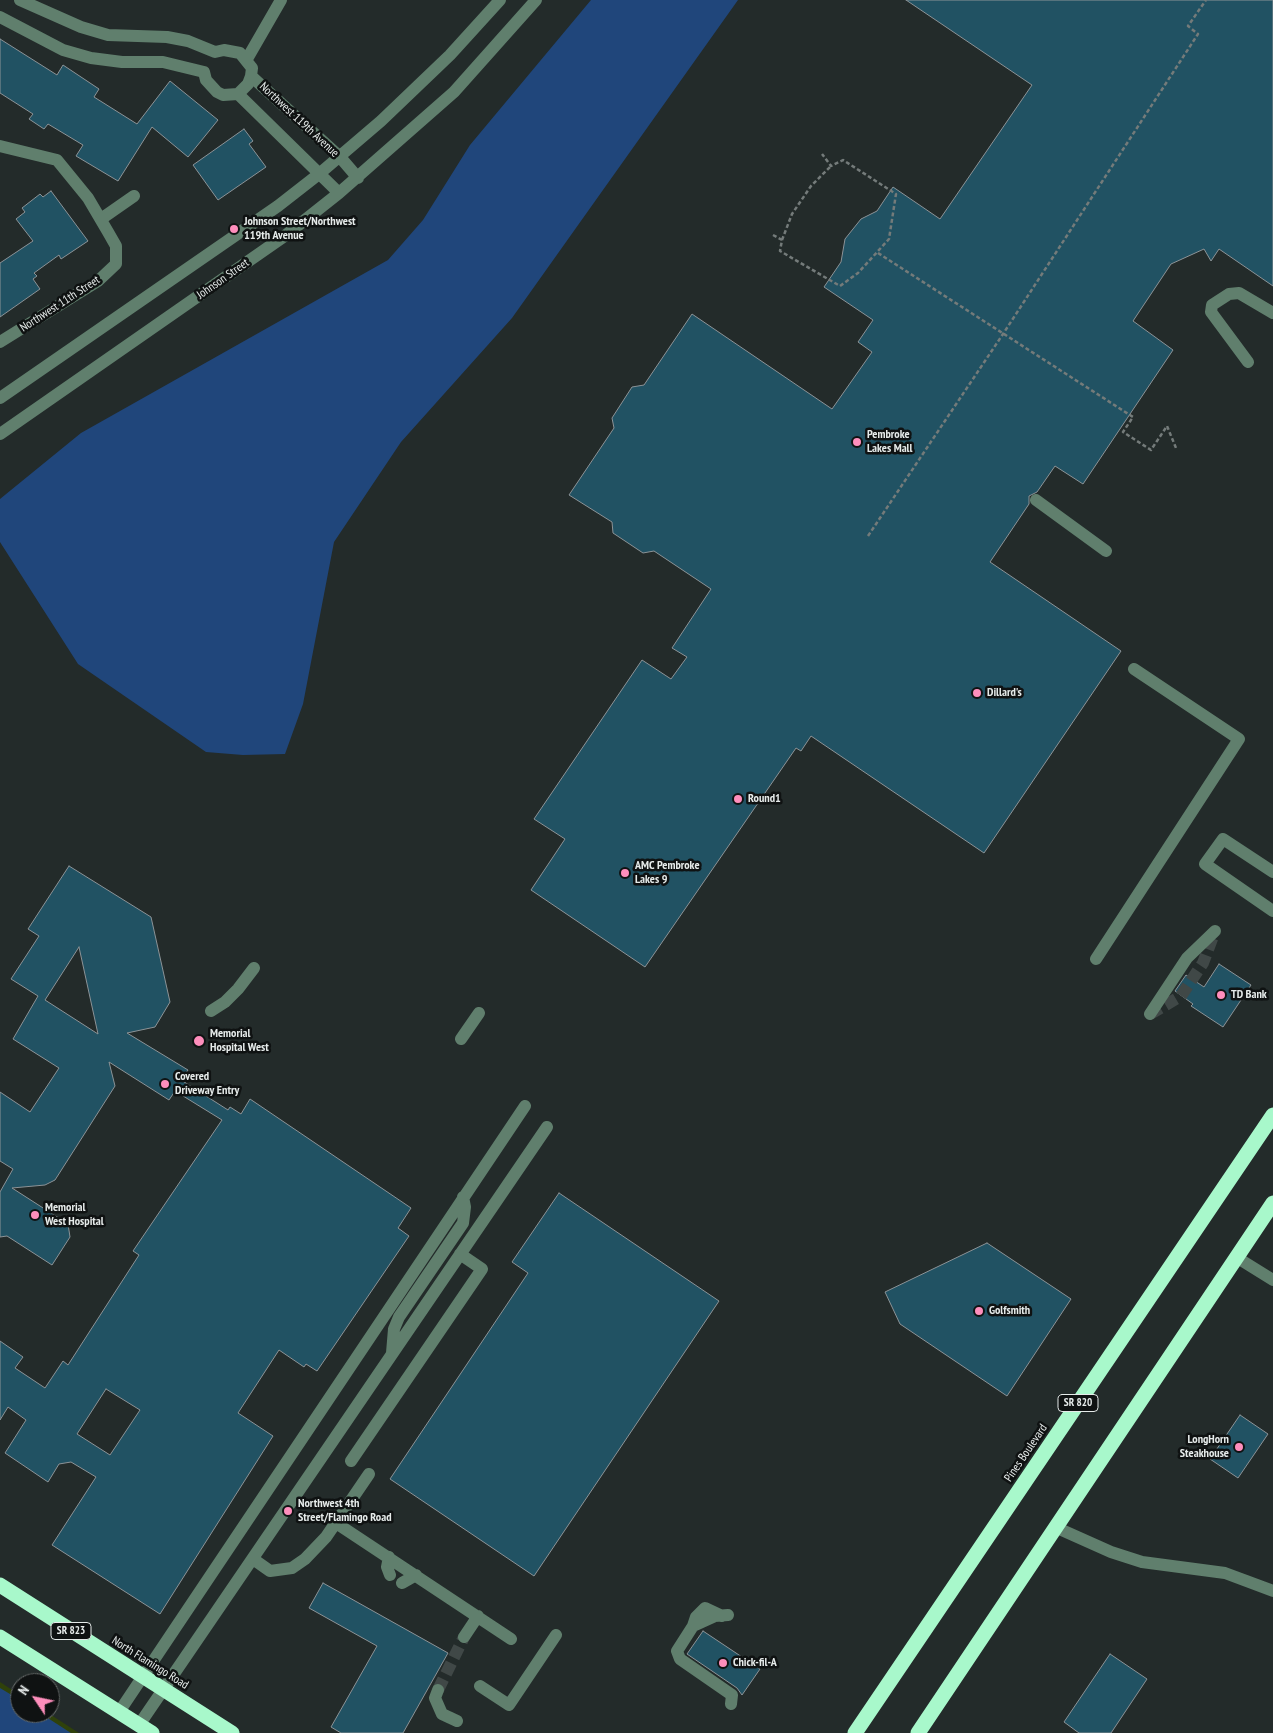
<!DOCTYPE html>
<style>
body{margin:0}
#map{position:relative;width:1273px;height:1733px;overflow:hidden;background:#232b2a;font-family:"PT Sans Narrow",sans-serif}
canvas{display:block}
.north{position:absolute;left:10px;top:1673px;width:50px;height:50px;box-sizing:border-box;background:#0f1212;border:1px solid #656968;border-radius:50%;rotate:304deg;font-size:14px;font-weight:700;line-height:20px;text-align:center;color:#e6ebea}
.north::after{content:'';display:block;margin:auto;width:18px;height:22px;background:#fe8ebc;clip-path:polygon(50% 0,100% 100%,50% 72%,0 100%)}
</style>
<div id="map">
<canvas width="1273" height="1733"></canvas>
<div class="north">N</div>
</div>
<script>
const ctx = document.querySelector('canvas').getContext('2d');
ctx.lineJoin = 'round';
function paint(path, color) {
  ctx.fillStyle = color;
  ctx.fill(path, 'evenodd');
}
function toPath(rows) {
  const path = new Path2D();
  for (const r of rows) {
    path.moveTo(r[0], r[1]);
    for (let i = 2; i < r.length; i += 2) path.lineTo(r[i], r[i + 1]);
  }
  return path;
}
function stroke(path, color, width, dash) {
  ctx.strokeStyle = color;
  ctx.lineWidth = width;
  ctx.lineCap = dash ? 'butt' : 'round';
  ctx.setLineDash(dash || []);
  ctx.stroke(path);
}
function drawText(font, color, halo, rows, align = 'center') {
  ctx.font = font + ' "PT Sans Narrow",sans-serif';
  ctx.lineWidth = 5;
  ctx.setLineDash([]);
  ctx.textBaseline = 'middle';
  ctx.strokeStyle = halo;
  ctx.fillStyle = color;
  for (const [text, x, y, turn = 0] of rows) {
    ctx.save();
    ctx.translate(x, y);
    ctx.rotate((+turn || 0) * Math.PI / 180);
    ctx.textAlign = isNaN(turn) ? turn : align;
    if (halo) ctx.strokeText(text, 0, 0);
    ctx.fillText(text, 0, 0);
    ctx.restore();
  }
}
paint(toPath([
 [0,1682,20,1695,20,1713,48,1713,79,1733,0,1733]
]), '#2f410b');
paint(toPath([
 [591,0,738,0,512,318,401,442,334,542,303,704,285,754,243,755,206,752,78,664,0,542,0,499,81,433,388,260,423,220,470,145],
 [0,1688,20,1700,20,1713,40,1713,71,1733,0,1733]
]), '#20467b');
const building = toPath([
 [906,0,1273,0,1273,286,1219,249,1211,261,1204,249,1171,264,1133,321,1173,350,1083,484,1055,466,1037,492,1029,496,1029,504,990,562,1121,651,984,853,811,736,801,751,796,748,645,967,531,890,565,839,534,819,642,660,671,679,687,657,672,648,711,589,654,551,643,553,613,533,612,522,569,495,614,428,612,418,632,387,644,385,692,314,832,409,872,352,858,342,873,320,824,287,841,262,845,239,861,219,877,211,893,187,940,219,1032,85,906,0],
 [0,39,57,75,63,65,99,89,94,97,137,124,170,81,218,120,188,157,152,127,118,181,76,156,83,145,48,124,44,129,29,119,33,114,0,93,0,39],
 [244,129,253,141,249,144,266,167,218,200,193,165,244,129],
 [51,191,88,241,61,259,59,255,34,273,37,276,33,279,40,289,0,317,0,263,33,241,16,219,25,212,22,208,40,194,43,197,51,191],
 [69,866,151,917,170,1002,155,1027,127,1033,188,1070,181,1080,228,1110,230,1107,241,1114,250,1099,411,1208,398,1228,409,1236,317,1371,306,1364,304,1367,279,1350,238,1413,273,1436,160,1614,52,1545,96,1477,71,1462,59,1464,48,1482,5,1453,26,1420,8,1407,0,1420,0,1341,23,1357,15,1368,45,1388,63,1361,68,1365,139,1255,133,1251,222,1120,175,1091,169,1100,109,1062,115,1086,55,1180,45,1185,12,1188,68,1224,70,1237,52,1265,7,1236,0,1237,0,1192,13,1169,0,1161,0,1092,30,1112,59,1068,13,1039,38,996,11,979,39,936,28,929,69,866],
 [79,947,98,1034,45,1000,79,947],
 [106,1389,140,1410,110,1455,77,1434,106,1389],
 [1219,964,1251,985,1223,1027,1191,1006,1193,1004,1175,991,1186,975,1204,987,1219,964],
 [559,1193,719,1301,534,1576,390,1479,528,1273,512,1262,559,1193],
 [987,1243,1071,1299,1007,1396,900,1324,885,1292,987,1243],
 [1240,1415,1268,1434,1238,1478,1210,1459,1240,1415],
 [323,1583,448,1653,403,1733,341,1733,331,1727,377,1646,309,1608,323,1583],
 [703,1631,760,1669,742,1695,737,1688,687,1654,703,1631],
 [1110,1654,1147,1679,1111,1733,1079,1733,1064,1722,1110,1654]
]);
paint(building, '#215263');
stroke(building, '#8c9397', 1);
stroke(toPath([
 [1150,1014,1181,996,1203,963,1215,931],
 [438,1690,464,1637]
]), '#404847', 12, [12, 6]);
stroke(toPath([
 [773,235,782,240,780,251,840,286,858,273,889,239,896,194,843,160,831,166,822,154],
 [782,240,792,214,811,186,831,166],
 [878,253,1133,417,1123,432,1151,450,1167,426,1176,448],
 [868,536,1003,334,1198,34,1188,26,1206,0]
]), '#747b7a', 2.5, [4, 2.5]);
stroke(toPath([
 [20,0,81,27,108,35,167,37,188,41,215,52,224,50,240,53,252,68,251,76,248,84,238,94],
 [0,17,63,50,91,58,122,62,163,62,204,72],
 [247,59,281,0],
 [204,72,206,80,217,92,223,95,238,94],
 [251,76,340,157,358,178],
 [238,94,339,193],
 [0,146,57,160,88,198,108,232,116,246,116,264,98,281,0,342],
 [101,219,134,196],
 [1248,362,1211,312,1212,305,1229,294,1239,293,1273,313],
 [0,398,278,206,319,174,381,121,450,55,500,0],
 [0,434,286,235,339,193,454,92,536,0],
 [1036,500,1106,551],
 [1273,872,1223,839,1205,864,1273,911],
 [1096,959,1239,739,1134,669],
 [211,1011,225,1002,238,989,254,968],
 [1150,1014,1187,958,1215,931],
 [461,1039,479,1013],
 [1236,1257,1273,1280],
 [392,1353,394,1329,399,1317,463,1223,465,1207,463,1197],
 [351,1461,482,1269,460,1254],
 [336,1523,511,1639],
 [1055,1527,1111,1552,1142,1562,1225,1573,1273,1591],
 [389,1557,387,1567,390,1575],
 [253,1559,270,1571,292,1568,305,1559,326,1537,369,1474],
 [402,1583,416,1575],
 [728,1615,715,1616,693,1626,677,1651,680,1659,732,1695,731,1704],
 [693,1626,696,1617,705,1608,722,1616],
 [464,1637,478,1616],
 [480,1686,509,1705,556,1635],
 [438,1690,435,1698,442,1714,457,1721],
 [119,1712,525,1106],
 [139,1725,547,1127]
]), '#607f6d', 12);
stroke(toPath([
 [0,1585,232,1733],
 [0,1637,152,1733],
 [855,1733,1273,1115],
 [918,1733,1273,1203]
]), '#a8f8cb', 15);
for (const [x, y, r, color] of [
 [234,229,5,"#fe8ebc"],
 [857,442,5,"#fe8ebc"],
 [977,693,5,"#fe8ebc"],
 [738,799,5,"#fe8ebc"],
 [625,873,5,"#fe8ebc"],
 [1221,995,5,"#fe8ebc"],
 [199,1041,6,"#fe8ebc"],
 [165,1084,5,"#fe8ebc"],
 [35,1215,5,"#fe8ebc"],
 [979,1311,5,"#fe8ebc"],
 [1239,1447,5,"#fe8ebc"],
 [288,1511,5,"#fe8ebc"],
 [723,1663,5,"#fe8ebc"]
]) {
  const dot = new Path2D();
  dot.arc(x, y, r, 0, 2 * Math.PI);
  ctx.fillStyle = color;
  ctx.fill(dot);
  stroke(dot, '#0f1212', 2);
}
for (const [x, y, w] of [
 [1078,1403,40],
 [71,1631,40]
]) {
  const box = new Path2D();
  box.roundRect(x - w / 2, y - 8.5, w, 17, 4);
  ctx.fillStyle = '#0f1212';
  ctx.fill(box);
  stroke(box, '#e6ebea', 1);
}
drawText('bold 11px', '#e6ebea', null, [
 ["SR 820",1078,1403],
 ["SR 823",71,1631]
]);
drawText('12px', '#e6ebea', '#0f1212', [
 ["Northwest 119th Avenue",299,120,43],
 ["Johnson Street",223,279,-35],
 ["Northwest 11th Street",60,304,-33],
 ["Pines Boulevard",1026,1453,-56],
 ["North Flamingo Road",150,1663,32]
]);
drawText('bold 12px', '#e6ebea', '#0f1212', [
 ["Johnson Street/Northwest",244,222],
 ["119th Avenue",244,236],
 ["Pembroke",867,435],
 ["Lakes Mall",867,449],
 ["Dillard's",987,693],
 ["Round1",748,799],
 ["AMC Pembroke",635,866],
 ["Lakes 9",635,880],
 ["TD Bank",1231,995],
 ["Memorial",210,1034],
 ["Hospital West",210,1048],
 ["Covered",175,1077],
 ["Driveway Entry",175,1091],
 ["Memorial",45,1208],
 ["West Hospital",45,1222],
 ["Golfsmith",989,1311],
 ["LongHorn",1229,1440,"right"],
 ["Steakhouse",1229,1454,"right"],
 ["Northwest 4th",298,1504],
 ["Street/Flamingo Road",298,1518],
 ["Chick-fil-A",733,1663]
], 'left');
</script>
